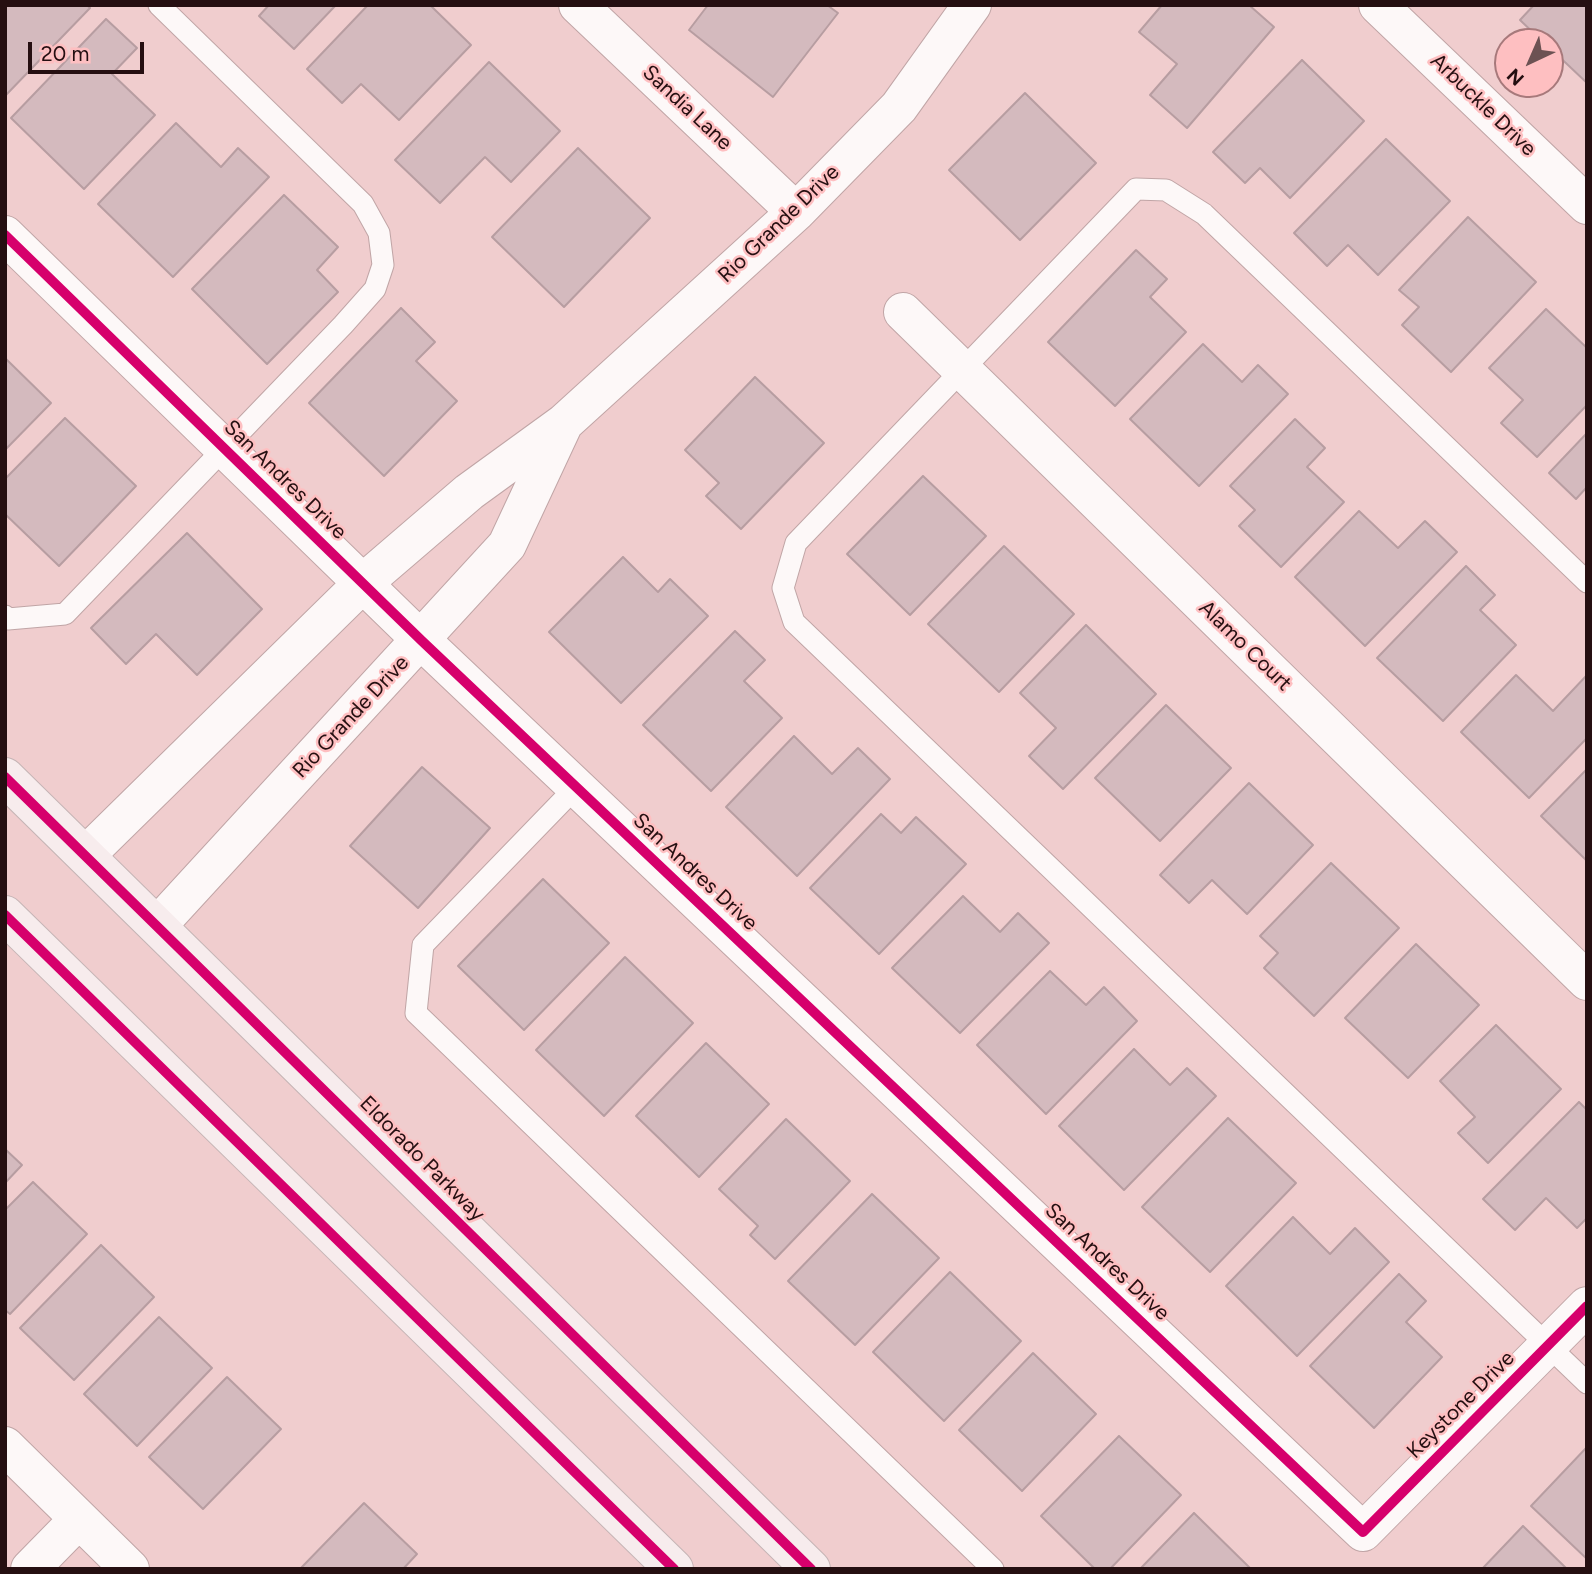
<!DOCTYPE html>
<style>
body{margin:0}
#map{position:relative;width:1592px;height:1574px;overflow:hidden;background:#f0cdce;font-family:Figtree,sans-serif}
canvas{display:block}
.frame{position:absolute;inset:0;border:7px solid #250f11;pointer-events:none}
.north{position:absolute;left:1494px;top:28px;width:70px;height:70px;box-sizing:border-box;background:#febfc1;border:2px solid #a7797b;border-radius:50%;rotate:224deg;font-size:19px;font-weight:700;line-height:28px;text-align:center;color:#250f11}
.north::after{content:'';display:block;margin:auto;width:24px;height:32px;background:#6c5253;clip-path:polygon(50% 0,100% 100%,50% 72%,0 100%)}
.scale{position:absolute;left:28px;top:42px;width:116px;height:32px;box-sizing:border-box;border:4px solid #250f11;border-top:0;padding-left:9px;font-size:21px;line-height:24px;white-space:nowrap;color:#250f11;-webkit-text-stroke:5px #febfc1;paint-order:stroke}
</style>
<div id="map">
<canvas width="1592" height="1574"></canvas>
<div class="frame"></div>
<div class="north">N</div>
<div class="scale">20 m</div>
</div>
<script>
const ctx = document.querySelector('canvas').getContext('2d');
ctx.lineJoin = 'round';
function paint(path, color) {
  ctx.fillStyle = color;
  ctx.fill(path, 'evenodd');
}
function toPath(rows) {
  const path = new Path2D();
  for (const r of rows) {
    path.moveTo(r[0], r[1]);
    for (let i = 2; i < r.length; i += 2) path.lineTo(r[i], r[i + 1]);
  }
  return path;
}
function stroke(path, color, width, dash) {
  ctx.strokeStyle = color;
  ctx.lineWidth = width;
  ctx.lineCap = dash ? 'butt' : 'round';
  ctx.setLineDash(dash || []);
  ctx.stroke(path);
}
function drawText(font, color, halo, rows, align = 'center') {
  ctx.font = font + ' Figtree,sans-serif';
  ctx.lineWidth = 5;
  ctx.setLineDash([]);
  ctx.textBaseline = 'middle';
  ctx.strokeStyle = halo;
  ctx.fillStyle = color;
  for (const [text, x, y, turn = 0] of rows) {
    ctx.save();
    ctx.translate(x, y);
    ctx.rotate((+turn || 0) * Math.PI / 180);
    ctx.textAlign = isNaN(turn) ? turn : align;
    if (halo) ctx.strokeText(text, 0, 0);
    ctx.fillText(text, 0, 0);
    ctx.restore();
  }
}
const building = toPath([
 [5,5,87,5,90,8,5,96,5,5],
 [269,5,336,5,294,49,259,16,269,5],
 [368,5,430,5,471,45,399,120,361,84,342,103,307,69,368,5],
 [708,5,827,5,838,13,773,97,689,30,708,5],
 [1162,5,1249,5,1274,27,1187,128,1150,95,1177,64,1139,32,1162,5],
 [1534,5,1587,5,1587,83,1550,48,1550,42,1543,42,1520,20,1534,5],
 [106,19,137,48,112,74,155,115,84,189,11,118,106,19],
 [1302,60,1364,121,1290,198,1260,168,1245,183,1213,152,1302,60],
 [489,62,560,131,511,182,485,157,440,203,395,160,489,62],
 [1025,93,1096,163,1020,240,949,170,1025,93],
 [176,123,221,167,238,148,269,177,173,277,98,204,176,123],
 [1386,139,1450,201,1378,275,1348,245,1327,266,1294,233,1386,139],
 [578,148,650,218,564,307,492,237,578,148],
 [284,195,338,247,317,270,338,292,267,364,192,289,284,195],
 [1468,217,1536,282,1451,372,1402,325,1419,307,1399,290,1468,217],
 [1136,250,1167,279,1150,297,1186,332,1115,406,1048,342,1136,250],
 [401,308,435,342,416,361,457,401,384,476,309,403,401,308],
 [1546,309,1587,348,1587,405,1537,457,1501,423,1523,400,1489,368,1546,309],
 [1203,344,1242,382,1258,365,1288,394,1199,486,1130,419,1203,344],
 [5,358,51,403,5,450,5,358],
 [755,377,824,443,741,529,706,496,719,483,685,450,755,377],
 [65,418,136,486,59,566,5,514,5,479,65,418],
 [1295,419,1325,448,1307,467,1344,502,1281,567,1239,526,1255,510,1230,486,1295,419],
 [1587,433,1587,487,1576,499,1549,473,1587,433],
 [923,476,986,536,910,615,847,554,923,476],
 [1359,511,1398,548,1425,521,1457,552,1365,646,1295,577,1359,511],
 [187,533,262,609,197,675,156,634,126,664,91,628,187,533],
 [1004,546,1074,614,999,692,928,624,1004,546],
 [623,557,658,592,670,579,708,616,621,703,549,632,623,557],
 [1466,566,1495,595,1480,610,1516,645,1443,721,1377,658,1466,566],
 [1086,625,1156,694,1063,789,1029,756,1056,728,1020,693,1086,625],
 [735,631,765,660,744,681,782,718,711,791,643,725,735,631],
 [1516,675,1553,711,1587,675,1587,738,1529,798,1461,732,1516,675],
 [1166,705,1231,768,1160,841,1095,778,1166,705],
 [794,736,832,774,858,748,890,779,797,876,726,807,794,736],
 [422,767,490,828,418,908,350,846,422,767],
 [1587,769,1587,861,1541,816,1587,769],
 [1249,783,1313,845,1247,914,1212,880,1189,903,1160,875,1249,783],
 [881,814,901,833,916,817,966,864,879,954,810,888,881,814],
 [1331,863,1399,928,1314,1016,1264,968,1278,953,1260,936,1331,863],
 [543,879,609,943,524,1030,458,966,543,879],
 [963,896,1000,932,1018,913,1049,943,960,1033,892,968,963,896],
 [1416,944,1479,1005,1408,1078,1345,1018,1416,944],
 [625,957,693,1023,604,1116,536,1050,625,957],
 [1050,971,1086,1005,1104,987,1137,1021,1046,1114,977,1045,1050,971],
 [1496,1025,1561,1089,1488,1163,1458,1133,1475,1117,1440,1081,1496,1025],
 [706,1043,769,1104,699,1177,636,1116,706,1043],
 [1134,1049,1170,1085,1187,1068,1216,1096,1124,1190,1059,1126,1134,1049],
 [1579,1102,1587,1110,1587,1218,1577,1228,1546,1198,1515,1230,1483,1199,1579,1102],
 [1228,1118,1296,1183,1210,1272,1142,1207,1228,1118],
 [786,1119,850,1181,775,1259,750,1235,758,1226,719,1189,786,1119],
 [5,1149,22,1165,5,1183,5,1149],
 [33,1182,87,1234,10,1314,5,1310,5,1210,33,1182],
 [872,1194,939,1258,855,1345,788,1281,872,1194],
 [1293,1217,1330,1254,1355,1228,1389,1262,1297,1356,1226,1286,1293,1217],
 [101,1245,154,1297,74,1380,20,1328,101,1245],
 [950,1272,1021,1341,944,1421,873,1352,950,1272],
 [1399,1274,1426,1301,1406,1322,1442,1357,1374,1428,1310,1366,1399,1274],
 [159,1317,212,1368,137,1446,84,1394,159,1317],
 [1033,1353,1096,1414,1022,1491,959,1430,1033,1353],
 [227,1377,281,1429,203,1509,149,1457,227,1377],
 [1119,1436,1181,1495,1110,1569,1095,1569,1041,1516,1119,1436],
 [1587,1447,1587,1559,1531,1506,1587,1447],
 [364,1503,417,1554,403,1569,300,1569,364,1503],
 [1194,1513,1251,1569,1140,1569,1194,1513],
 [1523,1526,1567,1569,1482,1569,1523,1526]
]);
paint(building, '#d4babe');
stroke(building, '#b79da1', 2);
const lane = toPath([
 [1587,582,1204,214,1166,190,1136,189,796,543,783,588,794,622,1587,1383],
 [5,616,8,619,65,614,343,325,375,289,383,265,379,233,363,204,159,5],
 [577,786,423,945,416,1013,993,1569]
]);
const street = toPath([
 [578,5,796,212],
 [1378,5,1587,205],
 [5,235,422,641,1363,1532,1587,1306],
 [903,312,1587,981],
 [86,855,363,583,469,492,564,423,796,212,899,107,972,5],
 [158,925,507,545,563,425],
 [5,1446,130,1569],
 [30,1569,79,1519]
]);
const primary = toPath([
 [5,777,811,1569],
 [5,915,674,1569]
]);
stroke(lane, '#c0a5a6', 23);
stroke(street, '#c0a5a6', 40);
stroke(primary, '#c5b4b5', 40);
stroke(lane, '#fdf8f8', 21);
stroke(street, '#fdf8f8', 38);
stroke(primary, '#f7eced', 38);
stroke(toPath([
 [5,235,422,641,1363,1532,1587,1306],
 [5,777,811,1569],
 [5,915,674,1569]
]), '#d6006c', 10);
drawText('21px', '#250f11', '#febfc1', [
 ["Arbuckle Drive",1483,105,44],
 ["Sandia Lane",687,108,43],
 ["Rio Grande Drive",779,224,-44],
 ["San Andres Drive",285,480,44],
 ["Alamo Court",1245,646,44],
 ["Rio Grande Drive",351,717,-47],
 ["San Andres Drive",695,872,43],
 ["Eldorado Parkway",422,1159,45],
 ["San Andres Drive",1107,1262,43],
 ["Keystone Drive",1461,1405,-45]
]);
</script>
